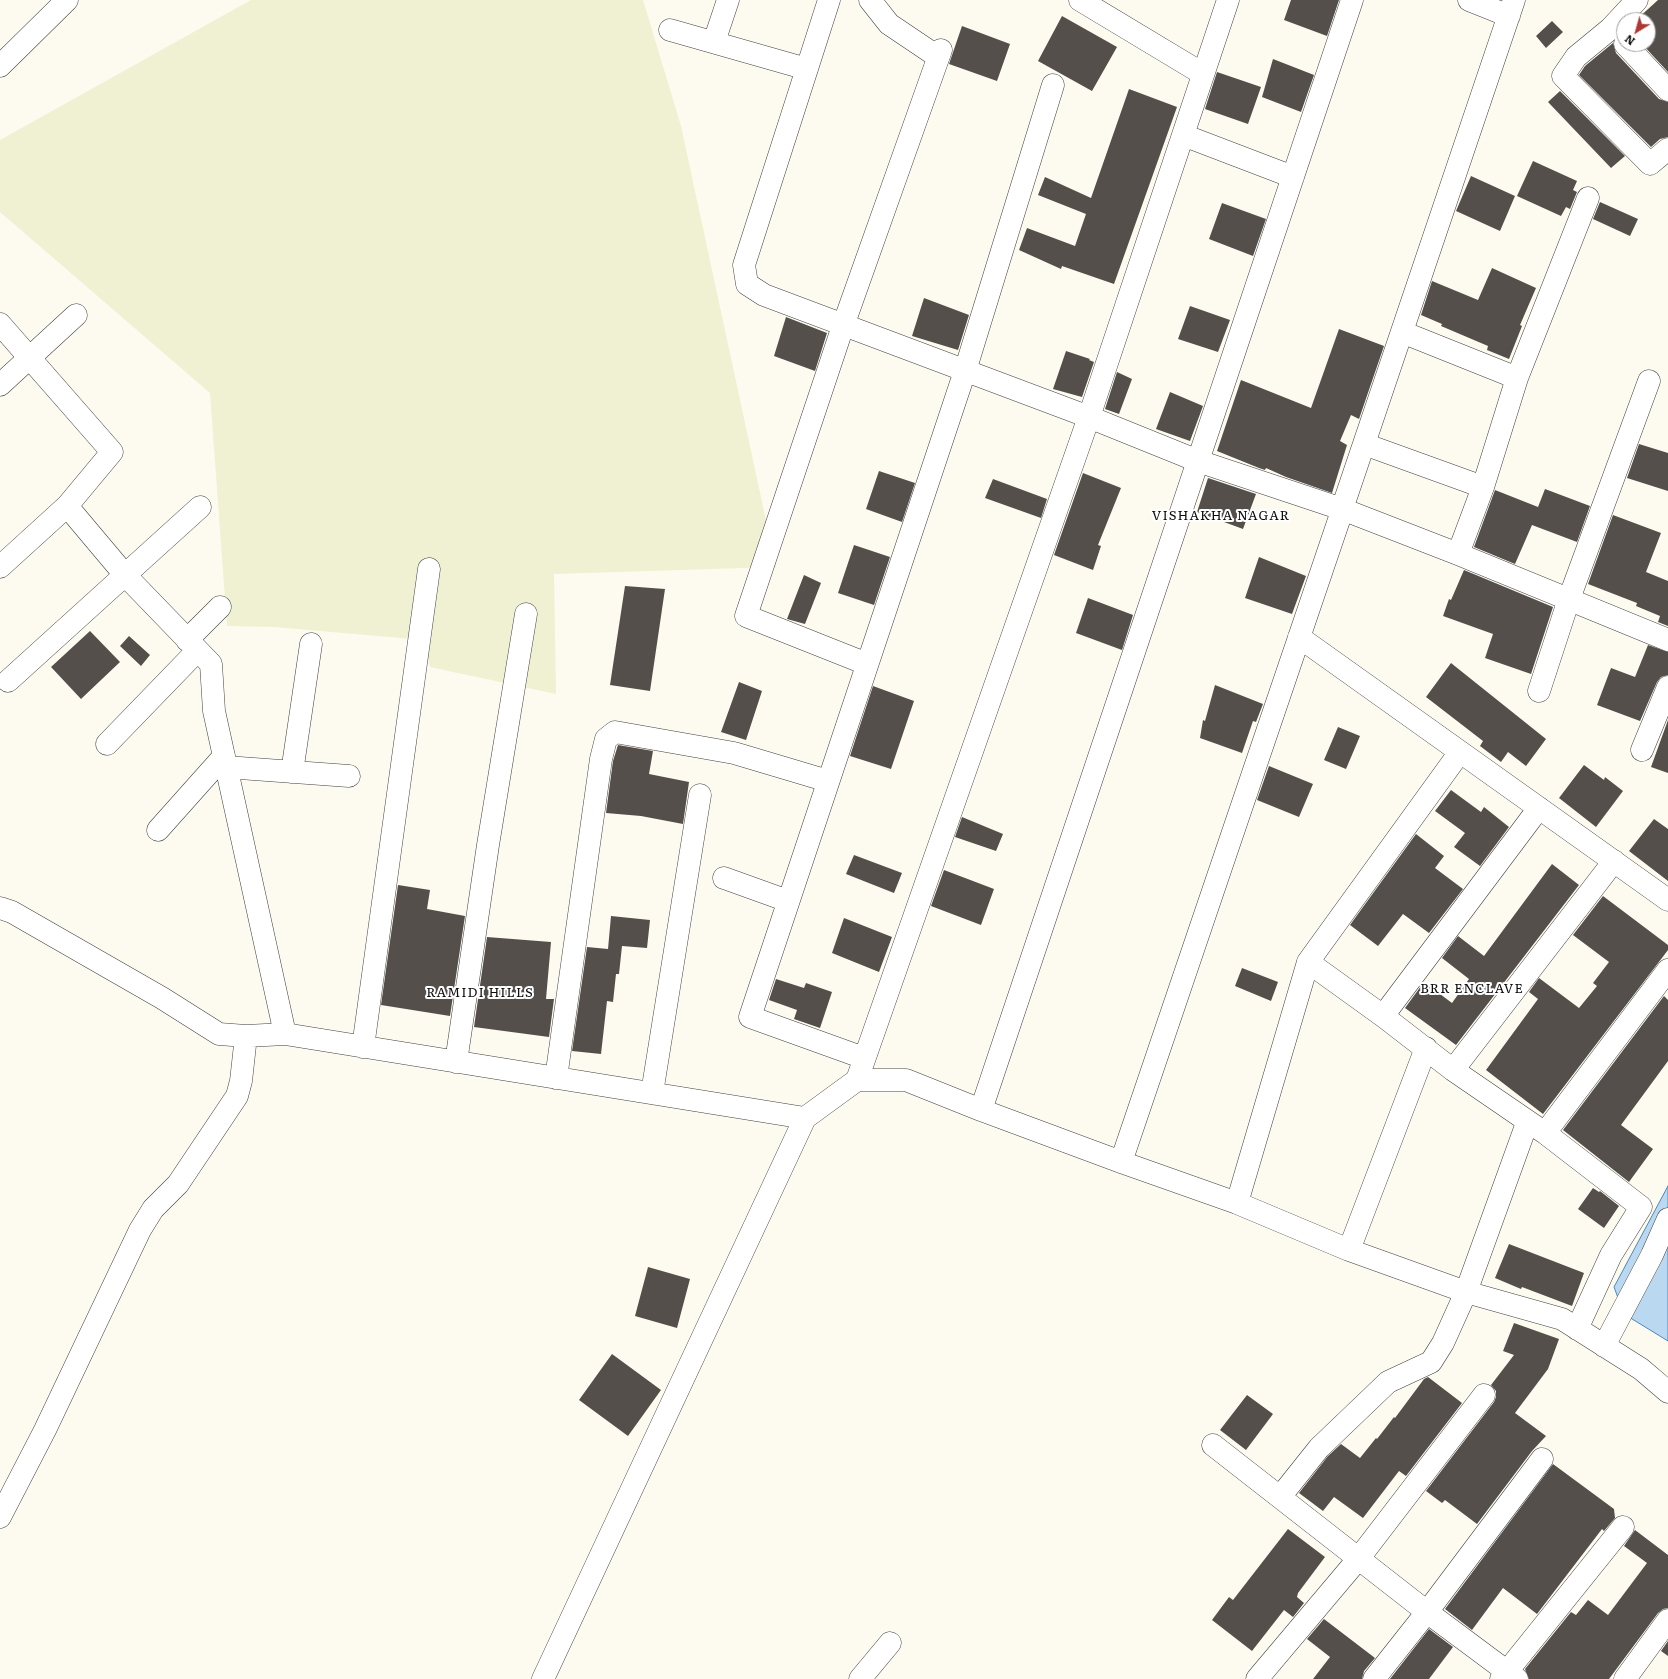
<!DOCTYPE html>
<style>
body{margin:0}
#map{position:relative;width:1668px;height:1679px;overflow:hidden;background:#fdfbf0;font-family:Literata,serif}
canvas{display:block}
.north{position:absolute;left:1616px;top:12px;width:40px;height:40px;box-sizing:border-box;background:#fff;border:1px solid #9e9e9e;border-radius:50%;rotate:217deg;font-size:11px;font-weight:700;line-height:16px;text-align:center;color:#0d0d0d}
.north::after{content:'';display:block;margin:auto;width:14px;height:18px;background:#ad3836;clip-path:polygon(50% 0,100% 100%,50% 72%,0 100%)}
</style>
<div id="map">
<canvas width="1668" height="1679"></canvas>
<div class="north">N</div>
</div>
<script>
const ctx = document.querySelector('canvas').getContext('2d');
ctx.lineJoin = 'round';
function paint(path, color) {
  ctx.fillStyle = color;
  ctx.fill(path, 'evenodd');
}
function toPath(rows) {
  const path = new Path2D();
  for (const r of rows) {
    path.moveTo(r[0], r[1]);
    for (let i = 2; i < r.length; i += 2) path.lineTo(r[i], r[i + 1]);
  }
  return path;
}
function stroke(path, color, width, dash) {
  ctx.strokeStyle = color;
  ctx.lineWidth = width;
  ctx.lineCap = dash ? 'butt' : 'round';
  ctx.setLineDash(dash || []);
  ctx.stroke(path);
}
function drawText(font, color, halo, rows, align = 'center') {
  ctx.font = font + ' Literata,serif';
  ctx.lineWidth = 4;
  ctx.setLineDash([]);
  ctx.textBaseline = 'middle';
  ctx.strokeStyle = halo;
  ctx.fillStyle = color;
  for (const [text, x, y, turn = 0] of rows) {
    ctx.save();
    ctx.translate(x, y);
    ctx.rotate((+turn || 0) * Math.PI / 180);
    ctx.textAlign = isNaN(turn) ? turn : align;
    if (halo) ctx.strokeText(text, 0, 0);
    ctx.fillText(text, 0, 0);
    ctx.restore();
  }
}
paint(toPath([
 [251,0,643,0,681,126,776,567,554,574,556,694,430,667,424,640,274,627,227,626,210,393,0,212,0,140]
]), '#f0f0d2');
const water = toPath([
 [1668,1186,1668,1341,1624,1314,1614,1287,1668,1186]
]);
paint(water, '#bad8ef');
stroke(water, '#4a88bd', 1);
paint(toPath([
 [1291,0,1339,0,1327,36,1284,20],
 [1658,0,1668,0,1668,72,1642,44,1648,44,1648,20,1636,20],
 [1062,16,1117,47,1092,91,1038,61],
 [1552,21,1563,32,1546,48,1536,36],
 [962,26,1010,44,997,81,949,64],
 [1613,43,1616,53,1659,99,1668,102,1668,137,1660,139,1651,147,1579,75,1585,66],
 [1273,59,1314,75,1301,112,1262,97],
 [1217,72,1261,87,1248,124,1205,109],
 [1129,89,1177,107,1114,284,1062,266,1061,269,1019,250,1027,228,1075,246,1086,214,1038,195,1045,177,1091,198],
 [1560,91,1625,156,1611,168,1548,102],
 [1533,161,1577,181,1573,190,1577,192,1570,209,1566,207,1561,216,1517,196],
 [1471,176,1515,196,1500,231,1456,211],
 [1600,202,1638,219,1630,236,1593,219],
 [1222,203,1266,219,1253,256,1209,239],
 [1492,268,1536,288,1520,325,1522,326,1509,359,1487,350,1488,346,1441,326,1442,324,1421,315,1432,281,1478,300],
 [924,298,969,315,958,350,912,336],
 [1190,306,1230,320,1218,352,1178,339],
 [786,317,827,333,815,371,774,356],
 [1339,329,1384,346,1359,419,1351,415,1340,441,1347,445,1332,493,1286,477,1266,468,1265,470,1259,468,1217,451,1241,380,1311,408],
 [1066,351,1090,359,1089,360,1094,362,1082,397,1053,389],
 [1117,372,1132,379,1119,414,1105,409],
 [1170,392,1203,406,1190,441,1156,429],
 [1639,444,1668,453,1668,491,1627,478],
 [879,471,915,483,902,522,866,509],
 [1083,473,1121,488,1098,545,1101,546,1093,570,1054,555],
 [1208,478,1256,494,1243,529,1197,512],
 [993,479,1047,499,1041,518,985,498],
 [1545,489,1590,506,1577,542,1532,525,1515,564,1474,547,1495,490,1538,507],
 [1613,515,1661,533,1646,572,1668,581,1668,626,1658,622,1660,616,1636,606,1637,603,1588,584],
 [854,545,890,557,874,605,838,593],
 [1259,557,1306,576,1292,614,1245,598],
 [1464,570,1553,607,1531,674,1485,658,1493,634,1443,616,1449,599,1451,600],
 [804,575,821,583,805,624,787,619],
 [625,586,665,589,650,691,610,685],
 [1088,598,1133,615,1122,650,1076,633],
 [90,631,120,662,81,699,51,667],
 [129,636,150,655,141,666,120,646],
 [1648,645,1668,652,1668,675,1661,677,1657,682,1640,721,1597,705,1611,668,1635,677],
 [1451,663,1546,739,1526,766,1508,752,1501,762,1480,746,1483,741,1426,697],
 [739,682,762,691,746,740,721,732],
 [1215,685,1263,704,1256,722,1253,721,1242,753,1200,738,1203,720,1205,721],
 [873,686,914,701,891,769,850,756],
 [1668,720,1668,773,1651,767],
 [1338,727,1360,736,1346,769,1324,760],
 [618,745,653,751,649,774,689,782,683,824,641,816,606,813,613,761],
 [1584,765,1604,780,1605,777,1623,791,1596,827,1559,798],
 [1269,766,1313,784,1299,817,1257,800],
 [1451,790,1481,812,1484,807,1509,827,1480,866,1454,847,1465,833,1435,811],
 [962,817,1003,834,996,851,955,837],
 [1654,819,1668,829,1668,881,1629,851],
 [1416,834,1444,856,1435,868,1463,889,1429,933,1403,914,1378,946,1350,925],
 [854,855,902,873,894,893,846,874],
 [1552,864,1579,885,1456,1045,1405,1008,1424,982,1452,1003,1469,979,1442,958,1458,936,1484,956],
 [944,870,994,889,981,925,931,906],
 [398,885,430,890,427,909,465,916,450,1016,381,1005],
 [1603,896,1668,945,1668,950,1543,1114,1486,1070,1538,999,1529,992,1539,978,1579,1008,1597,986,1593,983,1609,962,1573,935],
 [611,916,650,920,647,948,622,946,619,974,616,974,613,1002,607,1001,601,1054,572,1051,587,947,608,949],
 [844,918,892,937,879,972,832,953],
 [487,937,551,942,546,999,554,999,549,1037,474,1027],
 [1242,968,1278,982,1271,1001,1235,986],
 [776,979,804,988,806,983,832,992,820,1028,794,1019,797,1010,769,1000],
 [1664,996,1668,1000,1668,1061,1621,1125,1653,1149,1629,1182,1563,1130],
 [1593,1188,1599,1192,1600,1191,1619,1206,1604,1228,1578,1209],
 [1509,1244,1584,1273,1572,1306,1522,1287,1521,1289,1495,1278],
 [648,1267,690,1279,677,1328,635,1316],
 [1514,1323,1559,1339,1548,1369,1515,1413,1546,1436,1532,1451,1477,1524,1445,1500,1442,1503,1426,1491,1494,1402,1496,1397,1496,1391,1491,1385,1514,1355,1503,1351],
 [612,1354,661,1390,628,1436,579,1400],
 [1428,1377,1462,1403,1406,1476,1399,1471,1363,1518,1334,1497,1323,1511,1299,1493,1328,1456,1341,1444,1360,1458,1376,1438,1377,1439,1394,1417,1395,1418,1424,1379],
 [1247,1395,1273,1414,1246,1450,1220,1430],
 [1553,1464,1614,1509,1615,1518,1604,1531,1602,1529,1537,1614,1503,1588,1472,1630,1445,1609],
 [1288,1529,1325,1557,1298,1593,1297,1597,1304,1603,1293,1617,1284,1610,1252,1651,1212,1620,1229,1597,1233,1600],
 [1635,1530,1668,1555,1668,1608,1663,1609,1658,1613,1609,1679,1529,1679,1525,1669,1571,1612,1576,1615,1588,1600,1608,1615,1647,1563,1624,1546],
 [1324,1619,1375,1658,1364,1671,1362,1679,1313,1679,1330,1657,1307,1639],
 [1429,1629,1453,1647,1429,1679,1390,1679],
 [1668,1641,1668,1656,1661,1651]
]), '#554f4b');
const minor = toPath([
 [829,0,744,265,747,284,764,295,1089,417,1198,461,1342,509,1458,554,1668,640],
 [870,0,889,24,938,57],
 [1080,0,1203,74],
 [1469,0,1509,16],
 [1637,0,1610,29,1576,57,1563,76,1650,164,1668,149],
 [670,30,807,69],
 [714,42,728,0],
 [1625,44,1668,90],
 [0,66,67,0],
 [1183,135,1293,177],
 [0,324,112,452,67,506,125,575,211,664,214,711,285,1034],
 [1402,332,1517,378],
 [0,385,76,315],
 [1364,444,1483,487],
 [1342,509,1514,0],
 [1458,554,1483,487,1517,378,1588,198],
 [0,567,67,506],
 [1299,637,1668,900],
 [187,640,220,607],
 [867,664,746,616,843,326,941,50],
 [8,681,200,507],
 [1539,691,1569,599,1649,381],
 [107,744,197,651],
 [1642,750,1668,687],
 [226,767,349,776],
 [292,772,311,644],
 [158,830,224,756],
 [724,878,788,901],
 [0,908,12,912,162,998,219,1034,246,1036,285,1034,805,1118,857,1080,906,1080,981,1110,1121,1162,1237,1203,1349,1250,1466,1292,1562,1319,1641,1369,1668,1392],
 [1308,962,1383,1016,1453,1070,1545,1133,1641,1207,1611,1255,1577,1329],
 [1383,1016,1539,808],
 [363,1047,429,569],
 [864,1058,750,1017,965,371,1053,85],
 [456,1062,488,845,526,614],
 [1453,1070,1614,861],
 [556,1078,601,759,606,739,615,732,734,753,828,781],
 [857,1080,1089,417,1228,0],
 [652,1093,700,795],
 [981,1110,1352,0],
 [1545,1133,1668,970],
 [1121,1162,1342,511],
 [1237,1203,1308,962,1460,752],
 [1349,1250,1426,1048],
 [1604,1346,1652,1255,1668,1219],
 [1213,1445,1427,1612,1517,1679],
 [1280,1497,1319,1448,1388,1382,1431,1362,1443,1343,1466,1292,1527,1123],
 [0,1517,45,1430,140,1230,153,1209,178,1184,237,1096,241,1081,246,1036],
 [543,1679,805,1118],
 [860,1679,890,1643],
 [1257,1679,1359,1558,1484,1395],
 [1374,1679,1427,1612,1542,1459],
 [1501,1679,1623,1527],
 [1625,1679,1668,1620]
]);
stroke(minor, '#404040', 23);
stroke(minor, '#fff', 22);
ctx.letterSpacing = '1px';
drawText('13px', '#0d0d0d', '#fff', [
 ["VISHAKHA NAGAR",1221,516],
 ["BRR ENCLAVE",1472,989],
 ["RAMIDI HILLS",480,993]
]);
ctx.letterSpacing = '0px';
</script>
